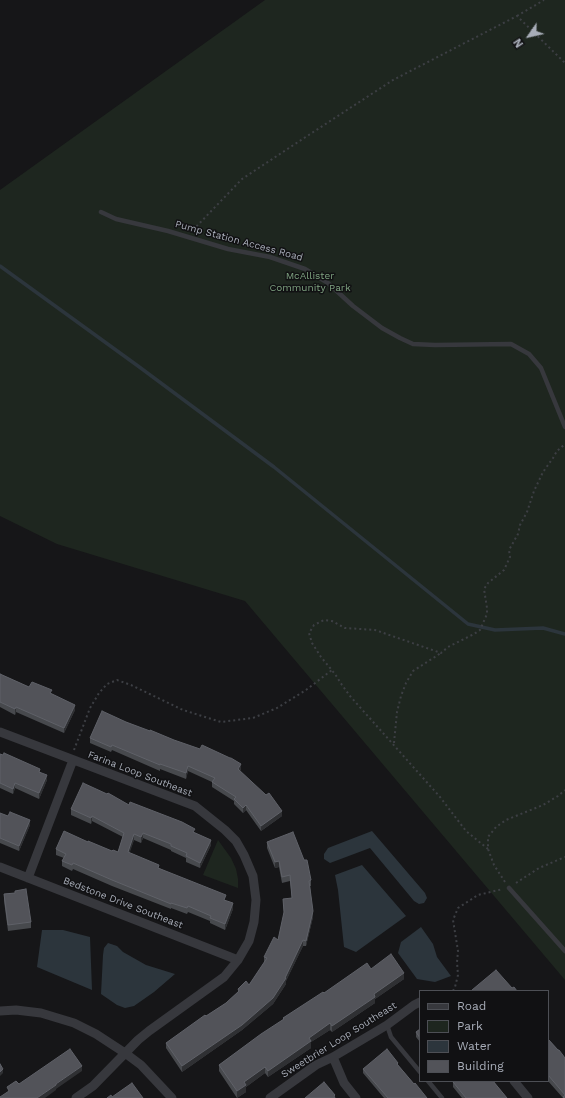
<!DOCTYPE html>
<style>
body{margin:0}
#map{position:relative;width:565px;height:1098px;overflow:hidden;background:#161618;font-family:"Work Sans",sans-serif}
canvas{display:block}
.legend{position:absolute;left:419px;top:990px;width:130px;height:92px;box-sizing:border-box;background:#111113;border:1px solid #4d4f55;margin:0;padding:5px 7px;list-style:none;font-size:12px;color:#a8adb8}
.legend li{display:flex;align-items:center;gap:8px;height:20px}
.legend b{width:20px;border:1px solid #4d4f55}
.north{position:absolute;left:509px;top:16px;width:40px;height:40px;-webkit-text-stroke:3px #111113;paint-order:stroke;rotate:236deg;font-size:11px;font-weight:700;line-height:16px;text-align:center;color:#a8adb8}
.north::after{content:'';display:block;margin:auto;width:14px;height:18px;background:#a8adb8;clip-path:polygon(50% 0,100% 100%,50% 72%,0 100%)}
</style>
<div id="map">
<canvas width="565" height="1098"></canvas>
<ul class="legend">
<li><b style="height:5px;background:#37383d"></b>Road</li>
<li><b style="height:11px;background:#1e261f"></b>Park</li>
<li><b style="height:11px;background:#2c353c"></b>Water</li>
<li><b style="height:11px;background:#525359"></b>Building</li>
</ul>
<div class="north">N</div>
</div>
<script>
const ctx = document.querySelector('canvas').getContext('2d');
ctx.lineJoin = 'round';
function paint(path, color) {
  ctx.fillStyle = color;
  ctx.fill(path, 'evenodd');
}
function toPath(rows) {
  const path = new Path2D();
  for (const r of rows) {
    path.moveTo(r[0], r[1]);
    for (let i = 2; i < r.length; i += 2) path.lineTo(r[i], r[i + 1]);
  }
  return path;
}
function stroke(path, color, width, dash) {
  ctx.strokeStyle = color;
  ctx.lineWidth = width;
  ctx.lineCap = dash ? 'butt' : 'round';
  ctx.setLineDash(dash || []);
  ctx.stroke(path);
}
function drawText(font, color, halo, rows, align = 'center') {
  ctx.font = font + ' "Work Sans",sans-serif';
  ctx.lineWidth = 3;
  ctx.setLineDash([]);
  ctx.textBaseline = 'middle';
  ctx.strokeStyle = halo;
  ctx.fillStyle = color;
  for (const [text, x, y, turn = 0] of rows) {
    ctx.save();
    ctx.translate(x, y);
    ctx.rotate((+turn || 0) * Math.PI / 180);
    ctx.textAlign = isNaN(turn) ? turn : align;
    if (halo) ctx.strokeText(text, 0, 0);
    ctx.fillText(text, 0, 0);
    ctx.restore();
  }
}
paint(toPath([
 [265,0,565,0,565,980,245,601,57,544,0,516,0,190],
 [218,840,231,858,236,869,238,879,238,888,203,875]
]), '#1e261f');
paint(toPath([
 [372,831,425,893,427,898,424,903,419,904,414,901,370,848,330,863,324,859,324,854,328,848],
 [362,865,406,916,356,952,344,947,338,890,335,875],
 [421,927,433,944,437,957,451,976,435,982,417,979,398,953,401,942],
 [42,930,63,930,90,937,92,990,37,967],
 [108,943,117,946,123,952,146,965,175,974,154,992,134,1006,125,1008,117,1005,101,994,103,955,104,948]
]), '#2c353c');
stroke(toPath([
 [0,266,138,366,274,467,468,624,495,630,543,628,565,634]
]), '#2c353c', 3.5);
stroke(toPath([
 [517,16,544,0],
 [193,230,242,179,298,142,393,80,517,16,565,63],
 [394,743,397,712,401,696,406,683,413,671,441,653],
 [74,750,90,708,99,693,107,684,117,680,131,685,183,710,221,722,253,718,277,708,306,690,332,670],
 [488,849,466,831,440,797,350,696,342,685,335,674,321,657,312,643,309,633,314,625,324,620,332,621,345,628,375,630,441,653,448,647,474,634,480,630,487,614,487,608,484,589,488,583,504,570,510,557,509,550,518,534,520,525,527,512,534,491,543,472,553,458,557,451,565,444],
 [505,882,494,865,488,849,488,837,496,827,506,820,543,805,558,796,565,790],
 [516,883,539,868,565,857],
 [453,991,455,987,458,975,457,962,458,951,453,920,458,908,478,895,503,889]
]), '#3d3f44', 2, [2, 3]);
stroke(toPath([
 [101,212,116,219,168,231,228,249,270,257,305,269,328,283,353,306,382,328,400,338,413,344,435,345,511,344,529,354,541,368,565,427],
 [509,888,565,951],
 [387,1025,391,1037,420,1072],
 [428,1081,442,1098]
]), '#37383d', 4.5);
stroke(toPath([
 [0,732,195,806,225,830,236,841,244,855,253,876,256,900,254,922,249,941,238,960,224,977,149,1031,138,1040,93,1086,76,1098],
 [0,867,238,960],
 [28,878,73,760],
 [0,1011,16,1010,41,1013,74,1023,96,1034,125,1053,141,1065,172,1098],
 [333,1057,344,1083,356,1098],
 [514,1081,528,1098],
 [270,1098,316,1065,333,1057,387,1025,414,1005,420,1002]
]), '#37383d', 9);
paint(toPath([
 [0,674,29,687,52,694,75,710,64,733,16,712,15,715,0,707],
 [126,722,241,769,240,771,282,816,261,831,246,810,243,813,234,804,234,801,212,787,212,782,188,771,186,779,160,769,160,771,112,750,111,752,90,743,90,738],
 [0,754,40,772,47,780,39,799,15,788,13,794,0,788],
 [129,805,195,833,211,845,200,868,186,862,186,858,171,851,171,850,143,838,141,843,134,840,129,853,159,868,226,901,233,909,225,930,210,923,210,921,188,912,187,914,171,908,171,909,112,886,73,869,72,871,62,866,62,861,64,858,56,855,56,849,88,842,112,851,118,852,123,837,92,821,91,824,71,815,71,809],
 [0,813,30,825,19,851,0,843],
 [267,842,311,880,311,886,310,886,313,917,306,946,303,946,286,981,286,984,273,1004,242,1030,182,1072,166,1048,166,1043,226,1003,238,992,238,989,249,985,264,963,264,957,278,940,284,914,283,899,292,898,290,881,282,883,279,867,275,868,267,848],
 [15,893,31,922,31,928,8,931,4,901,4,894],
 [371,969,404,979,375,999,375,1003,332,1032,330,1030,311,1042,311,1048,268,1077,265,1073,246,1087,246,1092,237,1098,219,1071,219,1065,283,1020,283,1018,324,993],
 [420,1029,420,1042,416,1037,416,1032],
 [548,1039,558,1050,559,1050,565,1098,563,1098,548,1081],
 [398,1065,414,1084,427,1098,384,1098,363,1073,363,1069],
 [452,1081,493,1081,507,1098,462,1098,453,1087,453,1082]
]), '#47494d');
paint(toPath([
 [75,705,75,710,64,733,64,728],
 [16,707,16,712,15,715,15,709],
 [241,764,241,769,238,774,238,769],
 [188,766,188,771,186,779,186,773],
 [47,775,47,780,39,799,39,793],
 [15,783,15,788,13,794,13,789],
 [246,805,246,810,243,813,243,808],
 [282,811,282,816,261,831,261,826],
 [92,816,92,821,91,824,91,818],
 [30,820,30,825,19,851,19,846],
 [143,833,143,838,141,843,141,837],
 [134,834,134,840,128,858,128,852],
 [211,840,211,845,200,868,200,863],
 [279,861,279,867,275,868,275,862],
 [233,903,233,909,225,930,225,924],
 [313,911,313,917,306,946,306,941],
 [303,940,303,946,286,981,286,984,273,1004,242,1030,182,1072,182,1066,285,978],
 [404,973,404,979,375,999,375,1003,332,1032,332,1026,374,994],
 [330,1023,330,1030,311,1042,311,1048,268,1077,268,1071,309,1038],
 [82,1066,82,1071,56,1089,56,1090,45,1098,37,1098],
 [265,1067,265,1073,246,1087,246,1092,237,1098,237,1091,244,1082],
 [3,1069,3,1073,0,1076,0,1072]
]), '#2f3033');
const building = toPath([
 [0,674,29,687,32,682,52,690,50,693,75,705,64,728,16,707,15,709,0,702,0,674],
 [102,711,126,722,150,731,150,730,174,740,200,749,202,745,230,758,231,758,241,764,238,769,266,795,269,793,282,811,261,826,246,805,243,808,234,799,236,797,212,782,215,778,188,766,186,773,160,764,160,765,112,745,111,747,90,738,102,711],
 [4,753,40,769,39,772,47,775,39,793,15,783,13,789,0,783,0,754,3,755,4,753],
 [83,783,107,794,108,793,129,805,130,802,182,822,195,829,193,832,211,840,200,863,186,856,187,853,171,846,171,844,143,833,141,837,134,834,128,852,159,865,158,868,226,895,224,900,233,903,225,924,210,918,211,916,188,906,187,908,171,903,171,904,112,880,73,863,72,865,62,861,66,854,56,849,64,831,88,842,88,841,112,851,113,850,118,852,124,833,92,816,91,818,71,809,83,783],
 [10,812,30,820,19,846,0,838,0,813,8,816,10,812],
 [293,832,304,860,307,860,311,880,309,881,313,911,306,941,303,940,285,978,286,978,273,998,242,1025,182,1066,166,1043,205,1015,206,1016,226,1003,239,991,238,989,246,981,249,985,267,958,264,957,274,937,278,940,284,912,283,899,292,898,290,875,282,877,279,861,275,862,267,842,293,832],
 [26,889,31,922,8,925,4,894,15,893,15,891,26,889],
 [391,954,404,973,374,994,375,997,332,1026,330,1023,309,1038,311,1041,268,1071,265,1067,244,1082,246,1085,237,1091,219,1065,261,1034,284,1019,283,1018,323,992,324,993,367,963,371,969,391,954],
 [496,970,512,988,514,987,517,991,472,991,472,990,496,970],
 [420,1029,420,1038,416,1032,420,1029],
 [548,1039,558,1050,559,1050,565,1058,565,1098,564,1098,563,1097,565,1095,548,1075,548,1039],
 [70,1049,82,1066,56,1084,56,1085,37,1098,0,1098,0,1097,9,1091,7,1087,16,1081,19,1084,70,1049],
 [387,1049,398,1063,397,1064,414,1084,415,1083,427,1098,388,1098,363,1069,387,1049],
 [0,1064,3,1069,0,1072,0,1064],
 [455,1081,493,1081,507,1098,466,1098,453,1082,455,1081],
 [324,1082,335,1095,334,1096,335,1098,305,1098,324,1082],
 [132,1083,143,1098,107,1098,111,1095,112,1097,132,1083]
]);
paint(building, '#525359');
stroke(building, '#5f6168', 1);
drawText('10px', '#a8adb8', '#111113', [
 ["Pump Station Access Road",239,241,15],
 ["Farina Loop Southeast",140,774,21],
 ["Bedstone Drive Southeast",123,903,21],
 ["Sweetbrier Loop Southeast",339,1040,-32]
]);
drawText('10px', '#7fa381', '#111113', [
 ["McAllister",310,276],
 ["Community Park",310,288]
]);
</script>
